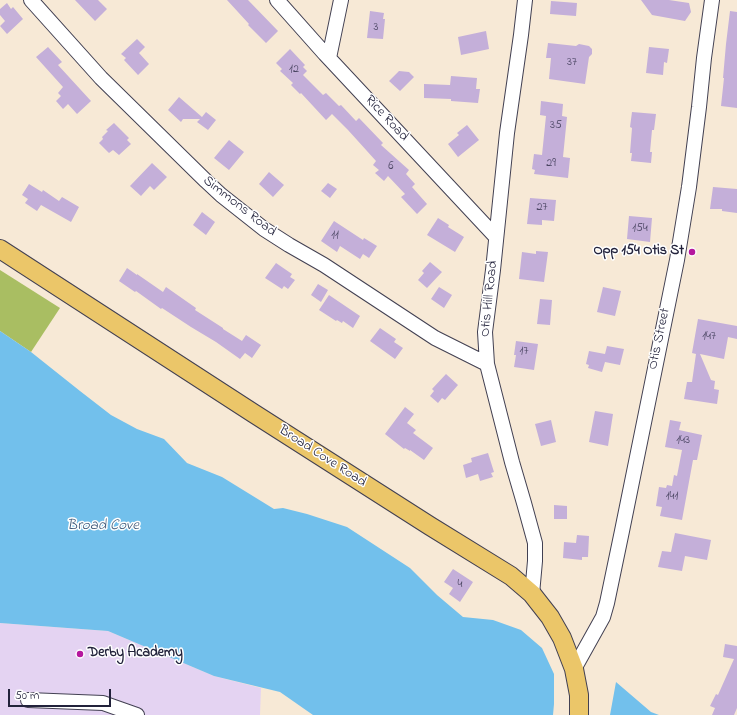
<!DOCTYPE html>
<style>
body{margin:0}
#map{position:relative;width:737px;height:715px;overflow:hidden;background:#f7e9d6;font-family:"Indie Flower",sans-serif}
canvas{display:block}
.scale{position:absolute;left:8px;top:689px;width:103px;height:18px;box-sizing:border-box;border:2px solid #22223b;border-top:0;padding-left:5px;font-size:12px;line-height:14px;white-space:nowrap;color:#22223b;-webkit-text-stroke:3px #fff;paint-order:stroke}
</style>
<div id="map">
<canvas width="737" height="715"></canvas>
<div class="scale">50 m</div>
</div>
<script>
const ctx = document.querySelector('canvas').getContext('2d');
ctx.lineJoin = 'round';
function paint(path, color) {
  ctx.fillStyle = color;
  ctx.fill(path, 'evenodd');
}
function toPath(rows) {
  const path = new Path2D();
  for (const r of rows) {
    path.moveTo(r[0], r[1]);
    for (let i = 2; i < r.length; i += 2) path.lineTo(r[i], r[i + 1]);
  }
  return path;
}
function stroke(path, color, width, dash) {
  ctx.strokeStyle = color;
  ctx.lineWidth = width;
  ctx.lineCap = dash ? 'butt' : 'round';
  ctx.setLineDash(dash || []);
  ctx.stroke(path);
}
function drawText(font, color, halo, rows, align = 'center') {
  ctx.font = font + ' "Indie Flower",sans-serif';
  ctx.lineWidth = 3;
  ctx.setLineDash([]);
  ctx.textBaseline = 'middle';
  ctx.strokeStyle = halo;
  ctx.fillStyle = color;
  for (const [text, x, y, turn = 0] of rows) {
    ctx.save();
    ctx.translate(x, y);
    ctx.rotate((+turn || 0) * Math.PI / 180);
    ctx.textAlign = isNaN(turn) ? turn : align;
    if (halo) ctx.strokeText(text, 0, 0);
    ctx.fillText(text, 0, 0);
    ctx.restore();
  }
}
paint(toPath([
 [0,623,108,631,214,676,261,688,260,715,0,715]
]), '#e4d3f2');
paint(toPath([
 [0,270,60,308,31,352,0,331]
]), '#a9be62');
paint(toPath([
 [0,331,31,352,80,391,111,415,137,429,164,439,187,463,222,477,274,509,283,508,307,514,347,527,410,568,437,595,463,617,493,620,521,630,542,648,554,674,554,704,553,715,313,715,280,692,214,676,108,631,0,623],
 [616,682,651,712,659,715,610,715]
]), '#72c0ec');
paint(toPath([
 [75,0,98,0,107,9,95,21],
 [227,0,248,0,278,31,266,43,248,25,249,24],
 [641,0,669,0,689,3,691,12,685,21,652,15],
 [551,1,577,3,576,16,550,14],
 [7,3,11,9,13,7,23,19,7,34,0,26,5,21,0,15,0,9],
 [370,11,384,13,383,19,385,19,383,39,367,38],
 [730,11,737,12,737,108,721,106,724,78,723,78,726,44],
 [486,31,489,49,461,55,458,37],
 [137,39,145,47,139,53,149,64,138,75,124,60,126,58,121,54],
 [548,43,576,46,579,44,589,46,592,49,592,54,589,57,585,84,549,79,551,58,546,58],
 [48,47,62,62,58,65,91,101,77,114,68,104,63,109,56,101,61,96,58,93,63,87,36,57],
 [649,47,669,49,667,63,664,62,663,75,646,73],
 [290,49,305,65,303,67,307,71,303,75,323,95,326,93,339,106,341,105,356,121,359,118,383,143,381,145,409,170,406,174,415,184,410,189,412,187,427,204,417,214,401,197,405,194,388,176,384,181,375,173,379,170,373,165,376,161,348,130,332,114,326,120,301,93,300,94,291,85,293,83,280,71,282,69,276,63],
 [399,71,409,72,414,77,400,91,389,81],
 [451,76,477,78,476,89,480,89,478,103,451,101,451,99,424,98,424,84,450,85],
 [179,97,202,117,206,112,216,120,208,130,197,122,200,119,183,119,181,122,168,110],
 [541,101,563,104,562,116,567,117,563,157,570,158,568,178,534,174,535,170,532,169,534,154,542,155,546,116,540,115],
 [632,112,656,114,654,130,652,130,650,152,652,152,651,163,631,161,632,153,630,153,632,128,630,127],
 [114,123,129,138,127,140,131,144,119,155,113,150,109,153,99,143,103,139,102,137,108,131,106,130],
 [467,125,479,140,458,157,448,144,459,135,457,133],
 [229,140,244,152,229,170,214,158],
 [152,163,167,177,154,190,150,186,141,196,130,186],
 [269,172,284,185,273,197,259,184],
 [328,183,337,189,330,198,321,191],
 [29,184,42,192,43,190,59,201,62,197,79,207,71,222,41,205,37,211,25,203,28,199,22,195],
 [713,187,737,189,737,213,722,211,722,209,710,209],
 [530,198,556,200,554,221,542,220,542,225,527,224],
 [202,212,215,222,206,235,193,225],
 [629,216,652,218,650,242,627,239],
 [438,218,449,225,448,227,464,237,455,252,427,235],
 [334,221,363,240,364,238,377,246,369,258,363,254,360,259,340,246,337,252,321,241],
 [536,251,548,252,544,282,519,279,522,252,536,254],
 [430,262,442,272,427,288,418,280,424,273,422,271],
 [276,263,292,274,290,277,295,280,288,289,284,286,282,289,265,278],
 [127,268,137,275,137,274,163,292,166,287,196,308,195,310,223,328,223,329,242,341,246,335,261,345,252,358,245,353,240,359,216,342,191,327,162,308,161,309,136,291,135,292,119,281],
 [318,284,328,290,321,302,311,295],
 [439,287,452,295,444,308,431,299],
 [603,287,621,291,615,316,597,312],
 [329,295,360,316,353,328,343,321,342,323,337,320,336,321,319,310],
 [540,299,552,300,550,325,537,324],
 [698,319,737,326,737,339,728,337,724,359,700,354,711,380,715,381,714,389,719,390,717,404,684,399,687,382,692,382,696,354,692,353],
 [380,328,396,339,394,342,403,348,395,359,370,341],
 [516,341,538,344,534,370,514,367,516,355,514,355],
 [607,346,624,349,620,365,605,362,602,372,588,368,589,365,586,364,589,351,605,354],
 [446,374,458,385,445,400,442,398,438,403,430,396,434,391,432,389],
 [405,407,414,414,407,423,416,430,413,433,433,448,424,460,410,450,410,451,405,448,404,449,385,434],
 [595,411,613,414,608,446,589,442,594,416],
 [551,420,556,442,541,446,535,424],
 [670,420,681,422,679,430,702,435,697,460,693,460,682,520,660,516,662,507,656,506,659,487,666,488,667,485,672,486,674,475,677,476,682,450,665,447],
 [488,453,494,472,491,473,493,477,480,481,478,474,466,478,463,465,472,462,471,458],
 [554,505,567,506,567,519,554,519],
 [675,533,711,540,707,560,685,556,682,571,658,567,662,551,671,552],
 [577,535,589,536,588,557,582,557,582,560,563,558,564,542,576,543],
 [453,569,473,582,460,602,449,594,453,588,444,582],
 [725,644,737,646,737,708,734,715,712,715,715,708,710,706,716,694,718,695,734,659,723,657]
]), '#c4afd9');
const minor = toPath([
 [31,0,101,78,206,181,221,195,264,229,289,245,324,265,435,338,487,364],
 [277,0,325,54,496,237],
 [525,0,521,35,507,133,493,270,485,332,487,364,512,462,524,503,535,543,535,561,532,594],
 [329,58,341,0],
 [574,669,603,617,607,603,622,531,677,260,689,187,699,107,704,58,712,0],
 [28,700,103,703,137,715]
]);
const major = toPath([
 [0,249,253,413,430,526,511,576,532,594,550,617,562,638,574,669,579,695,579,715]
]);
stroke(minor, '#424052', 16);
stroke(major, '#424052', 20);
stroke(minor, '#fff', 14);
stroke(major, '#ebc669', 18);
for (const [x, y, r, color] of [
 [692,252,4,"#b5179e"],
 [80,654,4,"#b5179e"]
]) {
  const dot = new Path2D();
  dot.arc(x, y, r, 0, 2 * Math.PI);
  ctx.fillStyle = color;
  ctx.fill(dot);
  stroke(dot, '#fff', 1.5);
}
drawText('12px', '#4a4562', null, [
 ["3",376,28],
 ["37",572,63],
 ["12",294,70],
 ["35",556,126],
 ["29",551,164],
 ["6",391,167],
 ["27",542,208],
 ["154",640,229],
 ["11",335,236],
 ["147",709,337],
 ["17",524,352],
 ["143",683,441],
 ["141",672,497],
 ["4",460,585]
]);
drawText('14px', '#22223b', '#fff', [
 ["Rice Road",386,119,47],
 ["Simmons Road",239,207,38],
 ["Otis Hill Road",490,299,-84],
 ["Otis Street",660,339,-78],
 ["Broad Cove Road",322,457,33]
]);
drawText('bold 14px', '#22223b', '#fff', [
 ["Opp 154 Otis St",684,252],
 ["Derby Academy",88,654,"left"]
], 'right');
drawText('italic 15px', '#3e5979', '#fff', [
 ["Broad Cove",103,527]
]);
</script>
